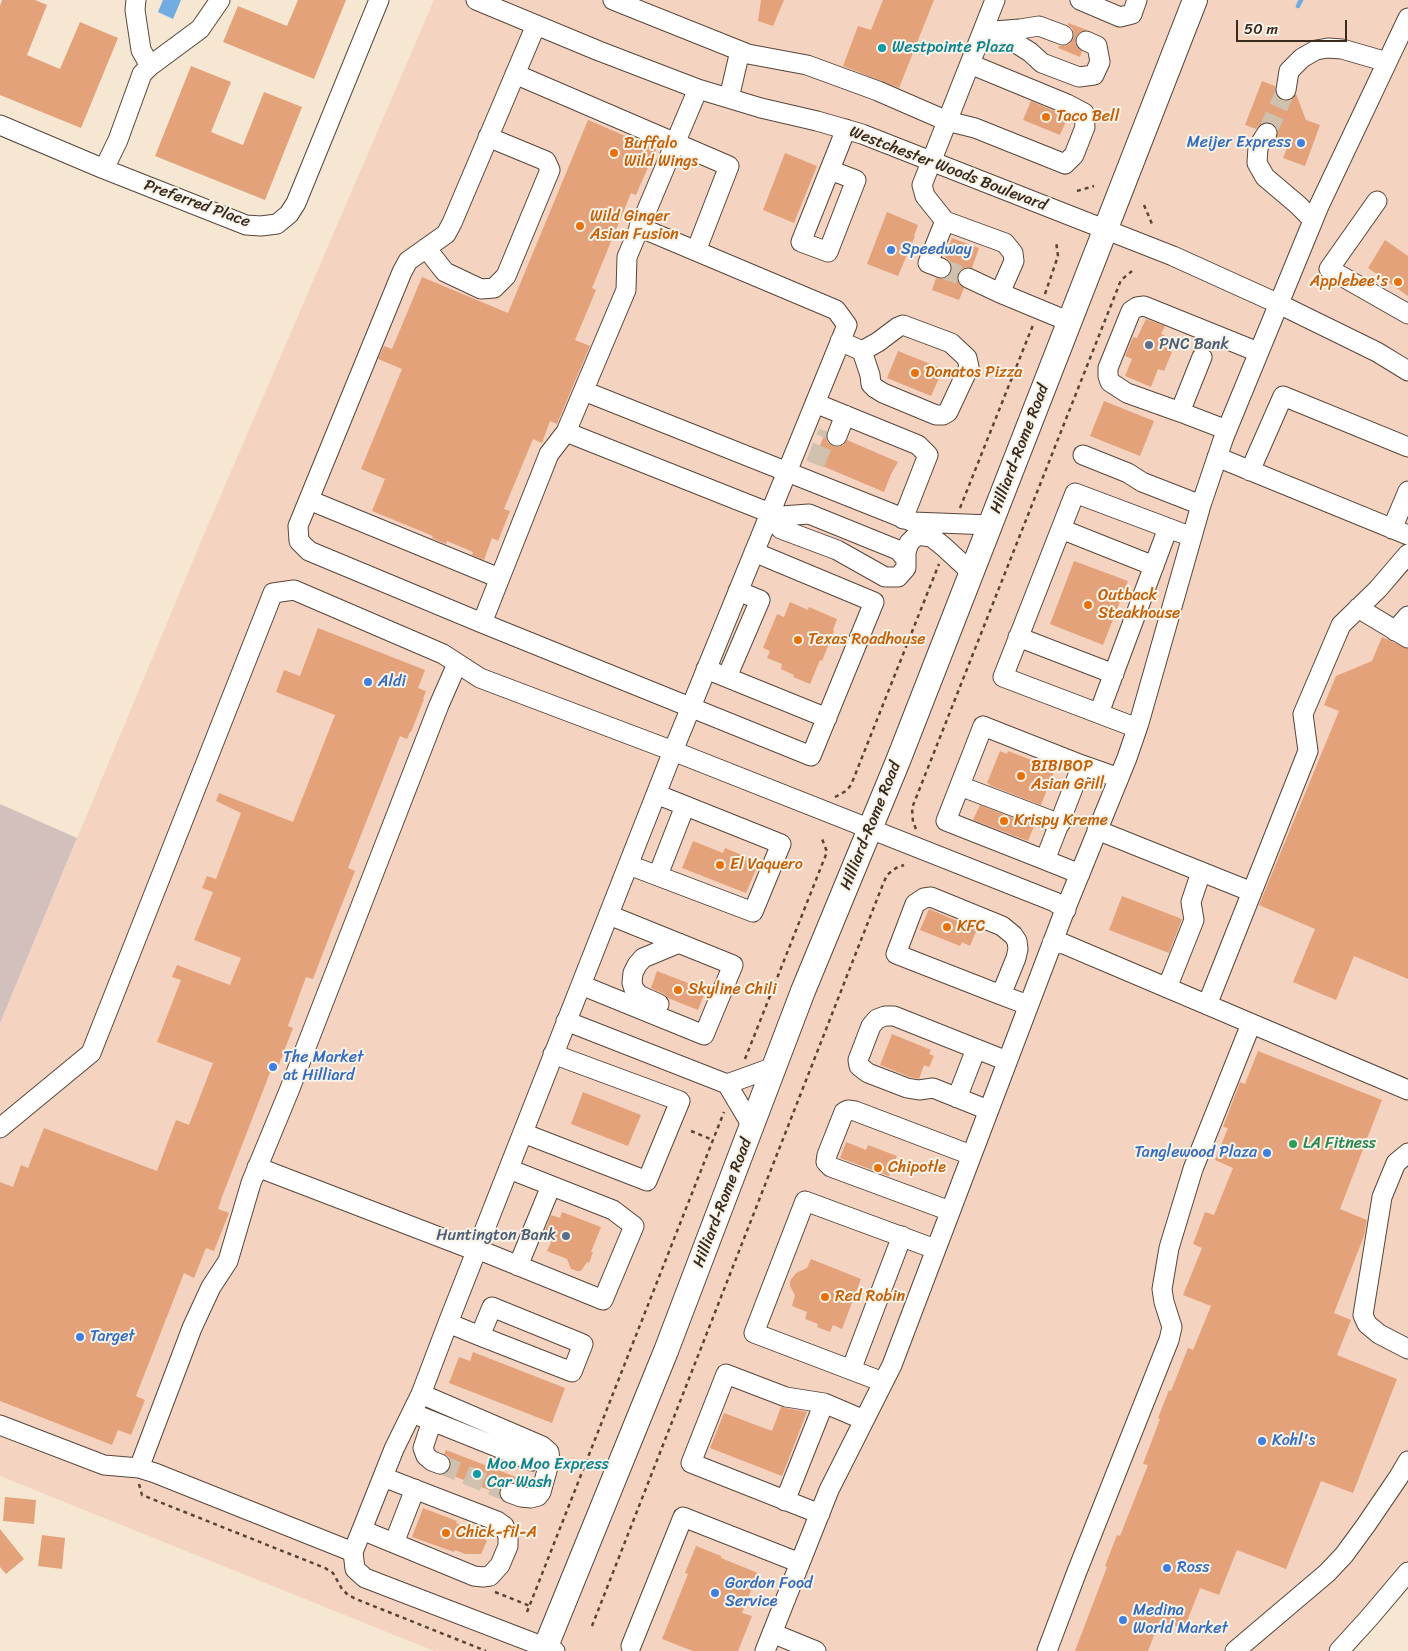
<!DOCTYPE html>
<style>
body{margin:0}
#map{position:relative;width:1408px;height:1651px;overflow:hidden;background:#f5e7d2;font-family:Sriracha,sans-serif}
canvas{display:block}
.scale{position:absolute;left:1236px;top:20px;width:111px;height:22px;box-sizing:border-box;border:2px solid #3b2a1e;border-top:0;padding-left:6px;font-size:15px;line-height:18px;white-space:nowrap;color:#3b2a1e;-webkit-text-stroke:4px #f7f3e8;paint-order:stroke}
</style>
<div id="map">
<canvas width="1408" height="1651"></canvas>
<div class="scale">50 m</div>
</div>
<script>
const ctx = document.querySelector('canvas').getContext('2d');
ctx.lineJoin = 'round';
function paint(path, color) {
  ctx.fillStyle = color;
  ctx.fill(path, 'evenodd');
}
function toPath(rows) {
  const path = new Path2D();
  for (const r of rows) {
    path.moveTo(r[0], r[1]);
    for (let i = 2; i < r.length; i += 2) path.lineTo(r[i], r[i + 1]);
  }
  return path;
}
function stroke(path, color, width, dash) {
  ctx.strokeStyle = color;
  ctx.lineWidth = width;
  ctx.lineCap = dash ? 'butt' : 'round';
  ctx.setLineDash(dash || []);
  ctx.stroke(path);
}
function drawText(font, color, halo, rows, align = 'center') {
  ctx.font = font + ' Sriracha,sans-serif';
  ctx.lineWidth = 4;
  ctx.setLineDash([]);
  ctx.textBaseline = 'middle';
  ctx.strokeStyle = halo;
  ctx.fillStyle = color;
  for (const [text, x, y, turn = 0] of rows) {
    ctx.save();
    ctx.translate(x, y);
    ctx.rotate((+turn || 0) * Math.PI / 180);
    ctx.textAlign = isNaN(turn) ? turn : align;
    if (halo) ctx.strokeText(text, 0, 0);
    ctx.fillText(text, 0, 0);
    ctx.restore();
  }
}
paint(toPath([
 [434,0,1408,0,1408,1572,1339,1651,434,1651,0,1476,0,1023,202,539]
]), '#f5d3c1');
paint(toPath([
 [0,804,77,838,0,1023]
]), '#d1c0bc');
paint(toPath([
 [163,0,181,0,173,19,158,12]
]), '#70abe1');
stroke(toPath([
 [1298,6,1301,0]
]), '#70abe1', 4.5);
paint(toPath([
 [2,0,35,0,47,5,27,55,60,69,80,22,118,38,81,128,0,95,0,6],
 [298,0,346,0,314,79,223,42,238,6,287,26],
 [761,0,784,0,773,26,758,21],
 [883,0,934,0,899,88,843,66,858,26,871,30],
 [1068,23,1087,30,1080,32,1076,37,1075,43,1077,47,1082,51,1080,57,1058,48,1059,46,1064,46,1070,44,1073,39,1074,33,1072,28,1068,25],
 [191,66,231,82,211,132,243,145,264,92,302,107,265,200,155,156],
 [1262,81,1275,86,1276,94,1279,99,1284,101,1290,100,1296,94,1306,120,1320,125,1305,166,1283,158,1290,141,1277,137,1277,128,1273,124,1268,122,1262,123,1256,129,1245,125],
 [1031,101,1068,117,1060,135,1023,120],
 [588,120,656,149,636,195,631,193,592,288,596,290,575,340,590,346,578,374,557,424,550,421,542,443,533,439,504,509,510,511,498,541,492,538,484,560,472,555,473,552,447,541,446,544,432,538,433,536,372,511,385,479,361,469,402,369,378,359,384,346,392,349,422,277,508,313],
 [785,153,817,166,794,223,763,210],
 [887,212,918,225,914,236,915,236,898,276,867,264],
 [952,238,979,248,972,268,967,267,962,269,958,274,957,278,959,284,964,288,959,300,932,290,936,278,943,279,948,276,952,272,952,266,950,261,945,257],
 [1385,240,1408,256,1408,296,1368,268],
 [1146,319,1165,326,1161,334,1173,339,1168,350,1172,352,1164,371,1158,369,1151,387,1125,376,1132,359,1125,356,1133,337,1137,338],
 [898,351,943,369,931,396,887,378],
 [1104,401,1154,421,1140,456,1090,436],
 [826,431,826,438,828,443,833,446,839,447,844,444,847,440,898,462,891,474,884,492,813,462],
 [1074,561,1128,581,1103,645,1050,624],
 [790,602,808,610,809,607,837,619,833,630,834,631,822,661,820,660,810,684,793,677,794,675,781,669,782,664,767,658,770,651,763,648,777,614,784,617],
 [318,628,425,670,418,688,426,691,423,699,424,699,411,732,410,732,407,739,400,736,348,868,355,871,331,932,313,979,306,977,288,1026,293,1028,276,1072,271,1070,222,1197,218,1209,229,1213,214,1251,206,1248,194,1278,184,1273,136,1396,145,1400,131,1435,118,1430,112,1445,0,1401,0,1182,13,1187,21,1165,28,1168,44,1128,157,1171,176,1120,189,1125,213,1063,157,1042,181,980,172,977,177,965,230,985,241,958,194,940,213,892,202,888,207,876,216,879,241,813,216,801,219,793,293,822,335,715,276,692,284,670,300,676],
 [1382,637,1408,649,1408,979,1354,956,1336,1000,1293,982,1315,929,1259,905,1339,711,1324,705,1336,676,1372,661],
 [1000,751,1007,754,1008,751,1055,769,1041,805,989,785,990,784,987,783],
 [980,805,1034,826,1028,841,973,820],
 [693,841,723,853,725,848,759,862,746,893,682,868],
 [1122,896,1182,919,1169,953,1109,930],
 [929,909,977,929,970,946,962,942,960,946,920,930],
 [657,971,706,990,698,1010,668,998,664,994,651,988],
 [892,1034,931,1050,929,1054,934,1056,929,1067,924,1065,919,1079,910,1077,880,1065],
 [1258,1051,1382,1100,1340,1209,1367,1220,1364,1236,1334,1313,1351,1320,1337,1355,1397,1379,1353,1493,1321,1481,1286,1569,1237,1550,1219,1595,1200,1588,1184,1629,1160,1620,1148,1651,1075,1651,1107,1567,1105,1566,1117,1535,1120,1536,1148,1465,1143,1464,1160,1419,1158,1418,1169,1390,1171,1391,1188,1348,1193,1350,1211,1306,1183,1295,1202,1248,1193,1244,1205,1212,1214,1215,1233,1168,1215,1160,1228,1128,1223,1127,1240,1082,1245,1084],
 [583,1092,641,1115,628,1146,571,1124],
 [846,1142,866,1150,868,1145,897,1156,889,1176,840,1158],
 [562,1212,601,1227,591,1252,593,1252,589,1263,587,1262,581,1271,577,1271,571,1269,567,1259,547,1251,551,1242,542,1238,551,1215,560,1218],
 [811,1259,861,1279,842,1329,833,1325,830,1332,817,1327,818,1324,805,1319,807,1312,792,1306,795,1295,790,1286,790,1281,796,1273,807,1268],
 [473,1352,565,1388,552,1423,449,1383,459,1357,470,1361],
 [781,1407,807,1412,782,1476,710,1448,724,1413,772,1431],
 [446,1450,516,1477,514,1483,509,1482,503,1484,500,1489,499,1494,446,1473,450,1468,451,1463,449,1457,444,1454],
 [5,1497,36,1500,34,1524,3,1521],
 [423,1508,457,1521,456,1523,474,1530,487,1541,481,1554,465,1554,455,1550,454,1552,412,1537],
 [0,1529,24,1559,6,1574,0,1567],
 [42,1535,65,1538,62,1569,38,1566],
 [696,1546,721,1556,721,1558,758,1573,742,1613,752,1616,738,1651,693,1651,662,1639,688,1574,685,1573]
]), '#e4a27b');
stroke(toPath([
 [1267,133,1286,90],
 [941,268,968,278],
 [815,464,828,432],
 [440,1464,510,1493]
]), '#d0c1ae', 19, [19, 9]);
const minor = toPath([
 [136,0,135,10,141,50,150,66],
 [476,0,599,51,698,89,761,108,817,121,862,134,1173,256,1279,304,1377,352,1408,371],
 [613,0,748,54,807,65,878,91,947,121,975,128,1065,164,1074,155,1085,127,1084,113,1067,104,970,64],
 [995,0,922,185,925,196,945,221,1005,243,1013,253,1014,261,1000,293],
 [1080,0,1120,17,1132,14,1137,0],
 [536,25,452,223,446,234,408,261,402,272,298,526,299,541,309,551,482,623,811,756,874,602,754,552],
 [994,31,1020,29,1039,26,1063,35],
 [983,32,1014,42,1030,52,1042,63,1079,77,1094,75,1100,62,1097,46,1086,41],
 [515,74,729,166,696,251],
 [1286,90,1289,71,1302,58,1316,50,1328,48,1342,49,1387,62],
 [729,98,740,51],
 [0,125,104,169,246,225,261,226,277,224,289,214,296,203,379,0],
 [1267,133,1258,147,1257,163,1265,177,1298,205,1313,220],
 [104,169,118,140,142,74,150,66,200,29,220,0],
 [830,170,856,180,828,252,801,242,846,129],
 [1377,201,1329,269,1408,314],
 [426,248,445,272,481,289,494,288,506,276,550,170,546,161,488,137],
 [941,268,928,263,945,221],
 [968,278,1000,293,1070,322],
 [840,341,862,351,870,375,871,384,875,388,883,393,936,415,943,415,948,412,969,367,967,358,951,343,903,325,898,327,878,342,862,351],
 [1202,357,1180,412,1227,430],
 [584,391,913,522,944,547,971,572],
 [815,403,918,445,928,455,903,519],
 [1180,412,1127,393,1110,382,1108,376,1108,368,1131,311,1137,307,1144,306,1258,352],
 [566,432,770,513,782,516,809,514,898,550,906,559],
 [837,436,845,415],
 [1083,455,1128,473,1142,482,1201,505],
 [1217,457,1408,535],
 [1250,471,1283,396,1408,447],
 [309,500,499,578],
 [770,513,781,529,837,550,885,577,898,577,906,568,906,552,909,543,917,535,931,537],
 [913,522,991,525],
 [1061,529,1154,566],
 [1392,529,1408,491],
 [1358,608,1408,638],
 [482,623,549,454,566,432,626,290,627,257,698,89],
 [1395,631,1408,616],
 [1018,637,1114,674],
 [706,669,827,718],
 [727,677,760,600,738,591],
 [1099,713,1168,528],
 [983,726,1082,765,1045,860,946,821,983,726],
 [1137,728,1003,677,1075,493,1192,537],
 [1082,765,1119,778],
 [960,786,1060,824],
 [1097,830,1252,892],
 [1045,860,1080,874],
 [629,865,753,912,781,844,656,794],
 [658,875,685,806],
 [1052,943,1064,944,1408,1090],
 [581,985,704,1035,733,965,609,915],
 [1167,988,1194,920,1191,902,1201,872],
 [1001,995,1016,958,1018,949,1017,941,1013,935,1002,926,931,897,924,898,915,904,896,954,1001,995,1028,1005],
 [659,1004,639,995,634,989,632,983,633,973,637,965,643,958,679,943],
 [1207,1005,1308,751,1303,714,1341,625,1378,589,1408,554],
 [566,1021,727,1084,752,1126],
 [727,1084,774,1067],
 [957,1098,976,1049],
 [988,1110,933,1088,919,1090,907,1088,868,1073,859,1066,858,1060,871,1026,877,1019,885,1016,894,1016,1007,1061],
 [0,1128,91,1053,273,593,294,590,443,654,480,678,673,751,1055,902,1066,910],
 [523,1133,647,1181,680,1101,553,1054],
 [1408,1153,1396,1163,1382,1197,1363,1315,1367,1324,1379,1334,1408,1349],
 [257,1167,476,1251],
 [950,1211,831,1167,826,1162,827,1155,844,1112,848,1110,855,1111,971,1155],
 [477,1249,603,1300,634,1226,613,1210,509,1169],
 [518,1266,551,1186],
 [448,1323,480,1336,572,1372,583,1344,492,1307,480,1336],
 [851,1370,902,1236],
 [883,1382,754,1333,805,1201,935,1249],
 [421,1394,542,1446,549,1452,550,1460,541,1492,538,1496,531,1498,521,1497,510,1493],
 [412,1413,532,1461],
 [432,1421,423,1448,426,1456,432,1461,440,1464],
 [0,1425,104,1465,139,1468,155,1473,353,1552],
 [139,1468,192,1328,211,1287,228,1261,251,1183,289,1091,439,705,457,664],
 [785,1501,824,1403],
 [820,1514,691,1463,726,1374,786,1397,824,1403,864,1420],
 [362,1530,474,1576,483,1577,490,1576,500,1565,508,1546,508,1536,504,1526,497,1521,383,1477],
 [394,1543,415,1489],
 [772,1633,816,1651],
 [631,1646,683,1517,800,1563],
 [555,1651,365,1578,355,1569,353,1552,394,1449,421,1394,448,1323,673,751,847,325,836,310,639,227],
 [765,1651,829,1490,892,1365,1063,915,1127,758,1139,723,1201,505,1224,437,1319,206,1408,18],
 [1047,1651,1076,1574,1169,1340,1172,1327,1164,1302,1162,1289,1169,1248,1193,1169,1251,1024],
 [1235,1651,1327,1573,1344,1555,1366,1525,1398,1478,1408,1461],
 [1339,1651,1369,1618,1408,1572]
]);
const major = toPath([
 [544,1651,666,1351,803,991,898,761,1195,0]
]);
stroke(minor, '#574639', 21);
stroke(major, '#574639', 26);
stroke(toPath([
 [1077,191,1094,186],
 [1144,205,1152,224],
 [1045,294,1058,256,1056,241],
 [960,508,1033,325],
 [835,797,846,791,851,785,939,564],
 [916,829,913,822,912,808,1121,280,1132,271],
 [745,1059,827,852,821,836],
 [691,1131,713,1140],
 [139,1484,142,1495,325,1568,333,1573,342,1589,348,1595,356,1599,486,1651],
 [495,1592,530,1606],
 [527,1612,724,1112],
 [592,1626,883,884,887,875,896,868,904,865]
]), '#574639', 2.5, [4, 4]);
stroke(minor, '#fff', 19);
stroke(major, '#fff', 24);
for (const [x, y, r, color] of [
 [882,48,5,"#0f9aa8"],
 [1046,117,5,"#e8710a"],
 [1301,143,5,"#3f7fe0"],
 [614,153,5,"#e8710a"],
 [580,226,5,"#e8710a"],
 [891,250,5,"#3f7fe0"],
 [1398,282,5,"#e8710a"],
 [1149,345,5,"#5c6f8a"],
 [915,373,5,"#e8710a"],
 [1088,605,5,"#e8710a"],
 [798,640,5,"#e8710a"],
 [368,682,5,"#3f7fe0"],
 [1021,776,5,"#e8710a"],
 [1004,821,5,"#e8710a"],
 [720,865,5,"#e8710a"],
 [947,927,5,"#e8710a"],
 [678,990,5,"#e8710a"],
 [273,1067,5,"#3f7fe0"],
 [1293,1144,5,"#2e9e5b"],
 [1267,1153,5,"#3f7fe0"],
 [878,1168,5,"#e8710a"],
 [566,1236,5,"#5c6f8a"],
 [825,1297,5,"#e8710a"],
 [80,1337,5,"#3f7fe0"],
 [1262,1441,5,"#3f7fe0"],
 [477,1474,5,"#0f9aa8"],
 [446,1533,5,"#e8710a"],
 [1167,1568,5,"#3f7fe0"],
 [715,1593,5,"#3f7fe0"],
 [1123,1620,5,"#3f7fe0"]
]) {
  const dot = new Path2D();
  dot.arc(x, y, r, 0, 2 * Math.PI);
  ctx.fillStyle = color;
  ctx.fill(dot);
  stroke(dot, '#f7f3e8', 2);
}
drawText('16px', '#0d838f', '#f7f3e8', [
 ["Westpointe Plaza",892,48],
 ["Moo Moo Express",487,1465],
 ["Car Wash",487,1483]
], 'left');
drawText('16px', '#c56008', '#f7f3e8', [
 ["Taco Bell",1056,117],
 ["Buffalo",624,144],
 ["Wild Wings",624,162],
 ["Wild Ginger",590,217],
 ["Asian Fusion",590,235],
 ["Applebee's",1388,282,"right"],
 ["Donatos Pizza",925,373],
 ["Outback",1098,596],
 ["Steakhouse",1098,614],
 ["Texas Roadhouse",808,640],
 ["BIBIBOP",1031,767],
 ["Asian Grill",1031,785],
 ["Krispy Kreme",1014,821],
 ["El Vaquero",730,865],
 ["KFC",957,927],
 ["Skyline Chili",688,990],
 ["Chipotle",888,1168],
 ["Red Robin",835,1297],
 ["Chick-fil-A",456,1533]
], 'left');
drawText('16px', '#366cbe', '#f7f3e8', [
 ["Meijer Express",1291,143,"right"],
 ["Speedway",901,250],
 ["Aldi",378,682],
 ["The Market",283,1058],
 ["at Hilliard",283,1076],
 ["Tanglewood Plaza",1257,1153,"right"],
 ["Target",90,1337],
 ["Kohl's",1272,1441],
 ["Ross",1177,1568],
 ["Gordon Food",725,1584],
 ["Service",725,1602],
 ["Medina",1133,1611],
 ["World Market",1133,1629]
], 'left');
drawText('16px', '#3b2a1e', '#f7f3e8', [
 ["Westchester Woods Boulevard",948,169,21],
 ["Preferred Place",197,204,20],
 ["Hilliard-Rome Road",1020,449,-69],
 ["Hilliard-Rome Road",871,826,-68],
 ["Hilliard-Rome Road",723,1203,-69]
]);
drawText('16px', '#4e5e75', '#f7f3e8', [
 ["PNC Bank",1159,345],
 ["Huntington Bank",556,1236,"right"]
], 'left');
drawText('16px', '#27864d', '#f7f3e8', [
 ["LA Fitness",1303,1144]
], 'left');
</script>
